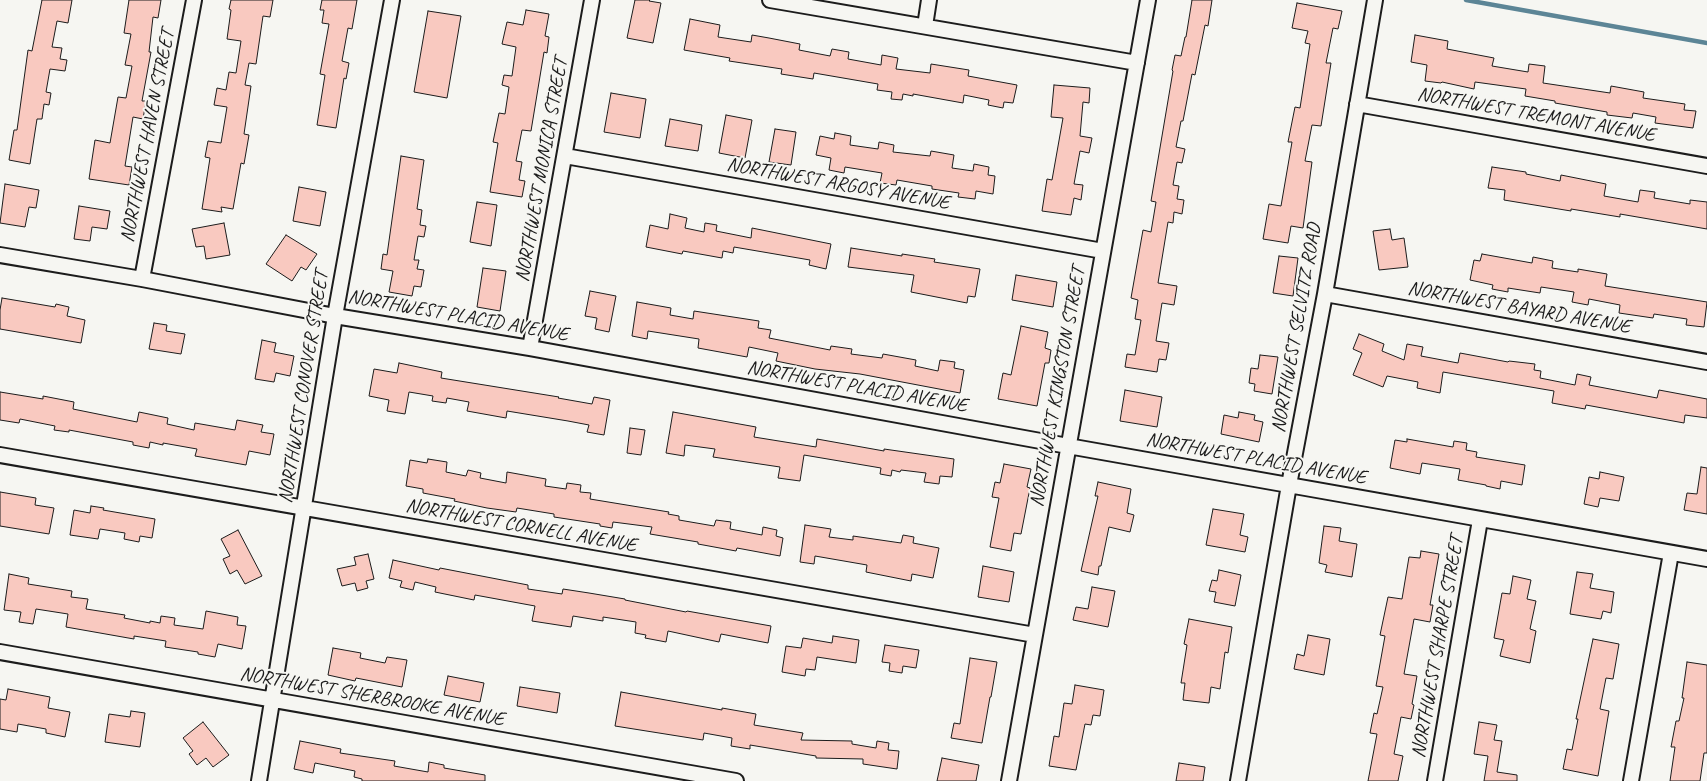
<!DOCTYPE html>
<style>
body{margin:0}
canvas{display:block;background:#f6f6f2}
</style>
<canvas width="1707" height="781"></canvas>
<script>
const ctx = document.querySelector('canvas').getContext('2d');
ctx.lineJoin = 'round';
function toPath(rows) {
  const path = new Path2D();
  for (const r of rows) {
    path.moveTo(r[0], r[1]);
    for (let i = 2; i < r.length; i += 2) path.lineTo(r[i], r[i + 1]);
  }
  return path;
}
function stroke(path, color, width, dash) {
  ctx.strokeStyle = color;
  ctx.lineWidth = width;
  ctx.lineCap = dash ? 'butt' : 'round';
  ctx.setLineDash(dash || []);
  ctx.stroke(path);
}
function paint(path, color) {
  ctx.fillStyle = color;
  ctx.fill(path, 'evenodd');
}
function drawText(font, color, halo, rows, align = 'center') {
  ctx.font = font + ' Caveat,sans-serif';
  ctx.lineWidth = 4;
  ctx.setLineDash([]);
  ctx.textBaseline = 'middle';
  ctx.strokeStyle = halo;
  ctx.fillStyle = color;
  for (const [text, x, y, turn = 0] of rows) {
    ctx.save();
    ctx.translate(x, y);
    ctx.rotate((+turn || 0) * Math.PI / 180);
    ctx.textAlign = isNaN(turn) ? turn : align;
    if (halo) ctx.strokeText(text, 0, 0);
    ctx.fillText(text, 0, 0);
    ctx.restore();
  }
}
stroke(toPath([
 [1466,0,1707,43]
]), '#5c8596', 4.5);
const building = toPath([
 [42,0,72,0,68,23,57,21,52,47,62,48,60,59,67,60,65,71,50,69,46,92,51,93,49,105,44,104,42,119,37,119,30,164,9,160,14,130,17,130,28,50,32,51,42,0],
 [129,0,161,0,158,18,153,17,149,52,151,52,142,101,146,101,143,119,133,117,125,166,132,167,129,185,89,179,95,140,110,143,118,97,126,98,132,66,125,65,131,34,124,33,129,0],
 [231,0,273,0,270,17,263,16,256,64,249,63,245,85,251,86,244,134,249,135,244,164,241,163,233,209,221,207,222,212,202,209,210,158,205,157,208,141,221,143,227,107,214,105,217,88,226,90,229,72,236,73,241,41,227,39,231,10,229,9,231,0],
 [322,0,357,0,352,29,348,28,342,61,349,63,346,79,344,78,336,128,317,125,325,75,320,74,329,24,322,23,324,10,320,10,322,0],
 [635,0,650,0,649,1,661,3,653,43,627,38,635,0],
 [1192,0,1212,0,1208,26,1205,25,1195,75,1192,74,1183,121,1181,121,1176,147,1185,149,1182,163,1177,162,1173,185,1179,186,1177,199,1184,200,1182,214,1174,212,1173,223,1168,222,1158,283,1177,286,1174,305,1162,303,1156,341,1169,343,1166,360,1159,359,1157,372,1125,367,1127,354,1135,355,1141,320,1135,319,1138,300,1131,298,1143,230,1151,232,1156,202,1151,201,1173,71,1172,70,1175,55,1181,56,1185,37,1186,37,1192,0],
 [1297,3,1342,11,1338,29,1333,28,1326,63,1331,63,1321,126,1312,125,1305,161,1312,162,1303,228,1291,226,1288,243,1263,239,1269,204,1281,206,1292,142,1288,142,1295,107,1300,108,1310,44,1305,43,1308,31,1292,28,1297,3],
 [526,10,549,14,545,36,549,37,547,53,544,52,531,131,522,130,516,161,522,162,519,180,525,181,522,197,490,192,498,143,493,142,499,113,505,114,509,87,502,85,504,75,512,76,516,47,502,44,507,22,523,25,526,10],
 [428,11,461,16,447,98,414,92,428,11],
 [690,19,720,25,718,37,751,42,752,35,769,38,800,44,799,50,830,56,832,49,849,52,848,59,881,65,882,55,898,58,896,69,930,73,931,64,969,70,968,76,1017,85,1013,103,1004,102,1003,108,988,105,989,100,964,95,963,103,913,94,913,96,903,94,902,100,891,99,892,92,877,90,878,84,814,73,813,79,781,74,782,69,729,61,730,58,684,50,690,19],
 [1415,35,1448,41,1447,49,1494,58,1492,66,1528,72,1529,64,1545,66,1543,83,1610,93,1611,86,1644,92,1643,98,1685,104,1684,110,1696,111,1693,128,1655,123,1656,117,1633,113,1632,118,1607,115,1607,112,1555,103,1555,101,1525,96,1526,89,1475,82,1474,89,1442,82,1441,83,1425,81,1427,65,1411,62,1415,35],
 [1054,85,1090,88,1089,103,1083,102,1080,136,1092,138,1089,153,1080,151,1074,184,1083,185,1081,200,1074,198,1071,215,1042,211,1047,179,1052,180,1063,118,1051,117,1054,85],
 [611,93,646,99,640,138,604,132,611,93],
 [726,115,752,120,745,158,719,153,726,115],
 [670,119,702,125,698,151,665,146,670,119],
 [775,129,796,132,791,165,769,162,775,129],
 [835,133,851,136,850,145,878,149,879,142,894,145,893,152,930,156,931,151,954,155,952,168,973,171,974,164,989,167,988,175,995,176,993,194,976,191,975,199,958,197,959,193,932,189,932,186,897,180,896,185,880,183,882,173,845,167,844,173,829,170,831,158,816,155,820,136,834,139,835,133],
 [401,156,424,160,417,209,422,210,420,225,426,226,424,237,418,236,414,260,419,260,417,269,424,270,421,287,414,286,412,296,389,292,393,271,381,269,383,254,387,255,401,156],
 [1492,167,1526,172,1526,174,1560,181,1561,175,1606,184,1604,196,1638,202,1640,190,1655,192,1654,198,1690,204,1690,200,1707,202,1707,229,1620,214,1620,217,1571,209,1571,211,1504,200,1505,190,1488,188,1492,167],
 [5,184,39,190,36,208,29,207,25,227,0,223,5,184],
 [299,187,326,192,320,226,293,221,299,187],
 [477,202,497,205,491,246,470,242,477,202],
 [79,206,110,211,107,229,92,227,90,241,74,239,79,206],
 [670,214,687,218,685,228,704,232,705,223,717,225,716,231,751,238,752,228,831,244,826,269,809,265,810,260,734,247,733,253,723,251,722,258,683,251,682,254,646,247,650,225,668,229,670,214],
 [224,223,230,255,206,259,204,246,196,247,192,229,224,223],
 [1390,229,1392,240,1404,238,1408,267,1379,270,1373,231,1390,229],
 [286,235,317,254,306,270,301,267,292,281,266,264,286,235],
 [851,248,902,256,902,254,935,259,934,262,980,269,975,297,968,296,967,303,911,292,914,275,848,267,851,248],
 [1482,254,1532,263,1533,257,1553,261,1552,268,1578,272,1578,269,1607,274,1605,286,1707,302,1704,327,1686,325,1687,319,1654,314,1653,318,1619,313,1620,305,1589,299,1588,305,1572,302,1574,292,1541,287,1540,293,1508,288,1508,292,1492,289,1493,285,1470,280,1474,260,1480,261,1482,254],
 [1279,256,1298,258,1293,296,1273,293,1279,256],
 [483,268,506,271,500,311,477,307,483,268],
 [1016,275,1057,282,1053,307,1012,300,1016,275],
 [590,291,616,296,609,332,595,329,597,318,585,316,590,291],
 [2,298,55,307,56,304,69,307,67,316,85,320,81,343,0,329,0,310,2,298],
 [637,302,671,308,670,315,693,319,694,311,759,321,758,328,771,330,769,338,830,350,831,346,852,349,851,354,882,358,883,354,916,360,915,366,938,371,940,360,955,362,954,368,964,370,960,393,860,374,815,369,776,361,778,353,749,347,747,357,698,348,699,339,648,331,647,339,632,336,637,302],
 [154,323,167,325,166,331,185,334,181,354,149,349,154,323],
 [1021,326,1048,332,1045,348,1051,350,1049,363,1045,363,1037,406,998,399,1003,373,1011,375,1021,326],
 [1359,334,1384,344,1382,351,1404,360,1407,344,1423,347,1421,356,1458,363,1460,353,1508,362,1509,361,1535,364,1534,370,1541,371,1540,378,1575,385,1577,374,1591,377,1589,385,1657,398,1659,390,1707,399,1707,418,1685,415,1684,423,1586,405,1585,409,1552,403,1554,391,1443,372,1440,393,1417,388,1418,382,1387,376,1383,387,1353,375,1362,353,1353,349,1359,334],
 [262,340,276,343,274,352,294,356,290,376,276,373,274,382,255,379,262,340],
 [1260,355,1278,357,1272,394,1254,391,1255,384,1249,383,1251,368,1258,369,1260,355],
 [399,363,442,372,441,378,559,397,558,398,592,404,594,397,610,400,604,435,587,432,589,425,568,421,507,411,506,418,467,411,469,402,447,398,446,403,432,401,433,396,409,392,405,414,387,411,389,400,369,396,374,369,397,373,399,363],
 [1125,390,1162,397,1157,427,1120,421,1125,390],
 [0,392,43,399,43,396,74,402,73,409,137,422,139,412,168,418,167,424,194,430,195,423,235,430,237,420,263,425,261,432,274,434,270,455,249,451,246,465,195,456,197,449,163,443,163,445,150,442,149,448,133,445,133,442,69,430,69,432,54,430,55,426,20,419,19,423,0,420,0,392],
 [673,412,756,427,754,437,816,447,817,439,884,451,884,449,954,459,952,477,940,476,939,484,924,482,926,473,901,470,900,472,892,470,891,476,880,474,881,468,804,455,800,481,778,478,780,467,713,457,715,449,685,445,684,456,666,453,673,412],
 [1239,412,1255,415,1254,420,1263,422,1259,442,1221,434,1224,415,1238,418,1239,412],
 [630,428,645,430,641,455,627,453,630,428],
 [1407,439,1453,447,1454,441,1467,443,1466,450,1477,452,1476,457,1525,465,1522,485,1501,481,1500,489,1486,486,1486,485,1458,480,1460,469,1422,463,1420,474,1390,468,1395,440,1407,442,1407,439],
 [428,459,447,462,446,472,466,476,468,470,481,473,480,478,506,483,507,472,546,479,545,486,566,489,567,483,581,485,580,492,591,493,590,499,669,512,668,514,679,516,679,520,714,526,716,520,731,522,730,529,762,535,763,527,777,530,776,536,783,538,780,556,737,548,736,551,698,544,698,542,650,534,652,527,613,522,612,528,600,526,600,524,554,517,554,514,517,508,516,512,487,508,454,501,455,499,423,493,423,489,406,486,410,460,427,463,428,459],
 [1004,464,1031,469,1027,487,1030,488,1021,534,1014,533,1011,551,990,547,999,498,992,497,995,482,1000,483,1004,464],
 [1701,467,1707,468,1707,514,1684,510,1687,493,1697,494,1701,467],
 [1600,472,1624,477,1619,501,1600,498,1598,507,1584,504,1589,477,1599,479,1600,472],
 [1098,482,1131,489,1127,513,1134,515,1130,532,1109,527,1101,566,1099,566,1098,575,1081,571,1098,496,1095,496,1098,482],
 [0,492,36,498,35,505,54,508,49,534,0,526,0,492],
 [91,506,104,508,103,510,155,519,152,538,140,536,139,542,124,539,125,533,100,529,98,539,70,535,74,510,90,513,91,506],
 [1213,509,1244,514,1240,535,1248,537,1245,552,1206,545,1213,509],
 [805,525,831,529,829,537,853,540,853,536,901,543,903,535,914,537,913,543,939,548,933,578,912,574,911,581,866,572,867,565,815,556,814,564,800,562,805,525],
 [1324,526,1341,528,1339,541,1357,544,1352,577,1325,572,1327,565,1319,563,1324,526],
 [238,530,262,576,245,584,237,570,230,574,223,559,230,556,221,539,238,530],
 [1421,551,1439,554,1430,605,1433,605,1430,622,1414,619,1404,674,1417,676,1412,704,1414,705,1411,719,1401,717,1394,754,1403,756,1398,781,1368,781,1377,734,1370,733,1374,713,1377,714,1383,687,1376,686,1385,636,1380,635,1388,597,1402,599,1409,557,1420,558,1421,551],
 [368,554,374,579,366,581,368,588,357,591,355,583,342,586,337,569,356,565,354,557,368,554],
 [393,560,439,570,440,568,528,585,528,589,562,594,563,589,589,593,625,599,625,600,686,612,687,611,771,626,768,643,721,634,719,642,668,631,666,642,645,638,646,635,635,633,636,622,603,617,603,621,573,616,571,627,532,621,535,606,475,595,474,600,435,592,436,587,415,582,413,590,400,587,402,581,389,578,393,560],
 [983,566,1014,572,1009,602,978,597,983,566],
 [1219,570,1241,575,1235,606,1214,602,1216,592,1209,591,1212,580,1217,581,1219,570],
 [1577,572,1593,574,1590,588,1614,592,1611,613,1603,611,1601,619,1570,614,1577,572],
 [9,574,29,578,28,584,72,591,71,597,88,599,86,609,125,615,124,618,150,623,150,621,160,623,161,616,175,618,174,625,203,629,206,611,238,617,237,625,246,626,242,649,218,644,215,657,198,654,198,652,165,647,166,641,134,636,134,639,66,627,68,614,36,609,33,624,19,622,21,612,4,610,9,574],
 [1513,576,1531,580,1527,599,1536,601,1530,629,1536,631,1530,663,1500,656,1504,640,1494,638,1502,593,1510,594,1513,576],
 [1092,587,1115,591,1108,627,1073,620,1076,607,1088,609,1092,587],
 [1189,619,1232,627,1228,653,1225,652,1220,689,1211,687,1209,703,1183,700,1185,683,1181,683,1187,645,1184,644,1189,619],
 [1308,635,1330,639,1324,675,1294,669,1297,654,1304,656,1308,635],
 [833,636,859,640,856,663,817,657,815,670,806,669,805,676,782,672,786,646,801,648,803,638,832,643,833,636],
 [1593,639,1619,644,1613,679,1606,678,1600,709,1609,711,1598,776,1563,769,1567,749,1572,750,1578,719,1576,719,1593,639],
 [885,645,919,650,916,668,903,666,902,673,889,671,890,663,882,662,885,645],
 [333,648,361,653,360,658,385,663,387,657,407,660,402,687,356,678,355,681,328,675,333,648],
 [970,658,997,662,991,697,990,697,982,743,951,738,954,723,960,724,970,658],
 [1687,662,1707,665,1707,753,1704,753,1700,781,1670,781,1675,747,1671,747,1676,721,1679,721,1684,698,1682,698,1687,662],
 [448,676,484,683,480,702,444,695,448,676],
 [1075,685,1104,690,1100,716,1093,715,1091,725,1085,724,1076,770,1049,766,1054,736,1059,737,1064,703,1072,704,1075,685],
 [520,687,560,693,557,713,517,706,520,687],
 [8,689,50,697,48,708,70,712,65,737,46,733,46,729,18,724,17,732,0,729,0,699,6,700,8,689],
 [621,692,722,710,722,708,756,714,754,725,803,733,801,740,852,741,852,744,876,748,877,741,889,743,888,750,899,751,897,769,863,764,863,759,816,758,816,756,750,745,750,749,731,746,732,738,704,733,703,740,615,726,621,692],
 [131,711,145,713,140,747,105,742,109,714,130,717,131,711],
 [203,722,229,755,213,767,206,758,197,765,189,754,193,751,183,738,203,722],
 [1479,722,1497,725,1494,740,1502,741,1497,772,1517,775,1517,781,1484,781,1488,756,1474,754,1479,722],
 [300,741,341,749,340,753,395,761,394,766,428,772,429,762,444,765,444,768,485,775,485,781,362,781,362,779,354,777,355,771,315,763,313,773,294,769,300,741],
 [942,758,979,765,976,781,937,781,942,758],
 [1179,763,1205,767,1203,781,1176,781,1179,763]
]);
paint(building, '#f9c9c0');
stroke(building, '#1c1c1c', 1);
const minor = toPath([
 [770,0,1137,63],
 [925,26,929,0],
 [1357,104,1707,166],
 [565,156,1103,251],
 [0,255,142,279,335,316,530,348,1068,446,1707,559],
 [142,279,194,0],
 [1325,294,1707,362],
 [530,348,592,0],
 [0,455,1035,635],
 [0,652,736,781],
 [259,781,335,316,392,0],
 [1009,781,1148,0],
 [1238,781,1289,485,1325,294,1375,0],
 [1435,781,1480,520],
 [1631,781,1671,553]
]);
stroke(minor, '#1c1c1c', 18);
stroke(minor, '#f6f6f2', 14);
drawText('20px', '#1c1c1c', '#f6f6f2', [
 ["NORTHWEST TREMONT AVENUE",1536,115,10],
 ["NORTHWEST HAVEN STREET",148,136,-79],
 ["NORTHWEST MONICA STREET",542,170,-80],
 ["NORTHWEST ARGOSY AVENUE",838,184,10],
 ["NORTHWEST BAYARD AVENUE",1519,308,10],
 ["NORTHWEST PLACID AVENUE",458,316,10],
 ["NORTHWEST SELVITZ ROAD",1297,328,-80],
 ["NORTHWEST CONOVER STREET",304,387,-81],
 ["NORTHWEST PLACID AVENUE",857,387,10],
 ["NORTHWEST KINGSTON STREET",1058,387,-80],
 ["NORTHWEST PLACID AVENUE",1256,459,10],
 ["NORTHWEST CORNELL AVENUE",521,526,10],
 ["NORTHWEST SHARPE STREET",1438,647,-80],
 ["NORTHWEST SHERBROOKE AVENUE",372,697,10]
]);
</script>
